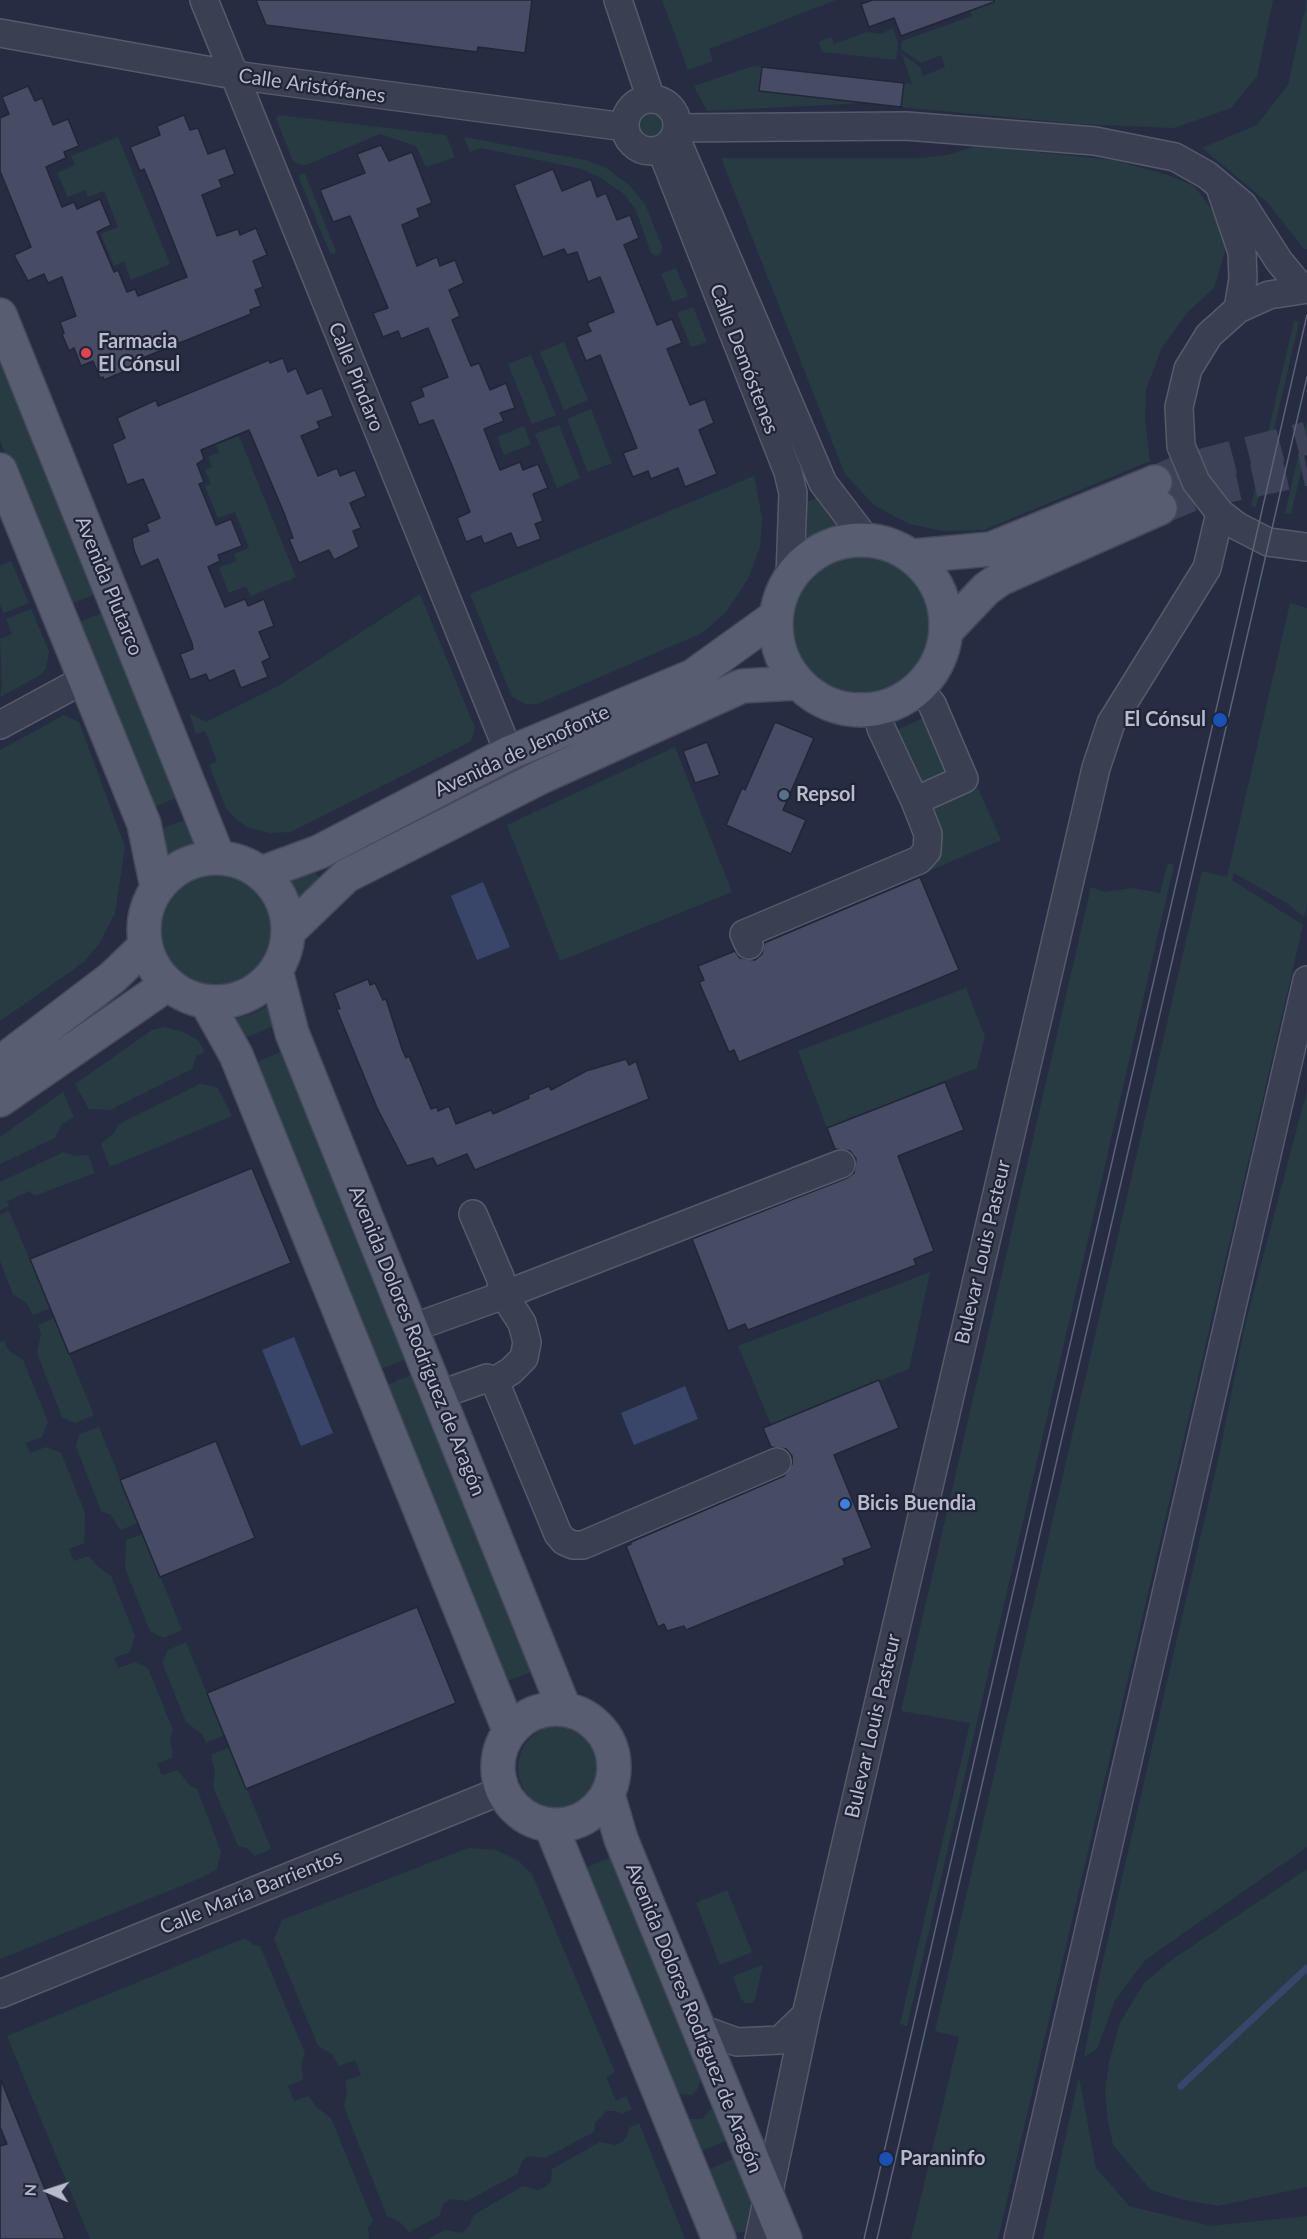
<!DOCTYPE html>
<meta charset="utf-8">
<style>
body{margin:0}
#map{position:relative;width:1307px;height:2239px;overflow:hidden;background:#262d42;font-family:Lato,sans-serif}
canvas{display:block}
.north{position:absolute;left:18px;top:2161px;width:60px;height:60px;-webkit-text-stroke:4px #1f2437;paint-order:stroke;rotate:273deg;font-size:16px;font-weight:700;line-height:24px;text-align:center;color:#b7bbcc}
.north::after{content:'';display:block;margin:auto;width:21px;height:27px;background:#b7bbcc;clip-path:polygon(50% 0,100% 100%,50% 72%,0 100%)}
</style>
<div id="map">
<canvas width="1307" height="2239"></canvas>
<div class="north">N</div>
</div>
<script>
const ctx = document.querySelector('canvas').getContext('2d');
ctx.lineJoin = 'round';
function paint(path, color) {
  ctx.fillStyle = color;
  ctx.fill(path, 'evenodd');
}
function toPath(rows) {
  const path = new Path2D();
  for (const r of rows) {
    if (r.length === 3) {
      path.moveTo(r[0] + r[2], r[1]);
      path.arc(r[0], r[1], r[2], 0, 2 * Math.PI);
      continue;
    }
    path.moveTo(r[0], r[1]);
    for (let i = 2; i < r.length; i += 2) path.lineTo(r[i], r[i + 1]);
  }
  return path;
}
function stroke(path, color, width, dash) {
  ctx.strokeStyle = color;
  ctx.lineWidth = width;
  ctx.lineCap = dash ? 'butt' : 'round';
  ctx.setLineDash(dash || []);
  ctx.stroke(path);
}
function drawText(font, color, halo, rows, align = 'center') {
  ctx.font = font + ' Lato,sans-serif';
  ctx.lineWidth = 4.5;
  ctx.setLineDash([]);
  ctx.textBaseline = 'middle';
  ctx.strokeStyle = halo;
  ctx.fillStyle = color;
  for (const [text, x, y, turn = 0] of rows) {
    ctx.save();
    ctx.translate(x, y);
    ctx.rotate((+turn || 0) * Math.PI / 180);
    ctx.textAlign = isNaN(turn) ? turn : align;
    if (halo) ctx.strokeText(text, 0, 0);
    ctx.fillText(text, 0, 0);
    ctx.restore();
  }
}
paint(toPath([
 [662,0,836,0,709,49,713,61,688,70],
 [966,0,1273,0,1257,76,1231,108,1174,128,1079,124,901,107,904,83,912,84,902,54,920,67,923,76,945,67,941,55,921,63,901,49,902,41,972,16],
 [1307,0,1307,249,1304,249,1267,202,1202,148,1257,125,1288,85],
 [893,28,898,43,896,60,822,52,819,42,831,37,834,44,867,32,881,34],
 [753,66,762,67,760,91,865,103,707,111,694,86],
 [651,125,13],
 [279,115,446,135,455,157,426,167,416,146,380,134,306,165,297,164,292,159,276,118],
 [118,137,170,264,131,280,124,262,114,266,101,234,118,227,104,191,88,197,85,190,68,197,57,173,75,165,71,156],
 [464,137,585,160,606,168,629,185,645,204,662,246,661,253,656,256,651,253,636,210,623,193,601,178,582,169,481,148,470,152],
 [976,146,1113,160,1168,175,1194,186,1215,214,1226,247,1214,288,1188,312,1162,347,1146,389,1145,420,1150,461,984,530,944,531,909,524,874,505,845,474,721,158,921,158,948,155],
 [300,174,305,174,336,251,334,254,330,253,299,178],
 [676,268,688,296,673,302,661,274],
 [693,307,707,342,691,347,677,313],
 [1294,321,1299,322,1256,507,1251,506],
 [564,342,588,400,564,410,540,352],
 [0,354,98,593,68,605,0,441],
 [531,355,556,415,532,424,508,364],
 [591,409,612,463,588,472,567,419],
 [1307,419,1307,446,1291,514,1285,513],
 [559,425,580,478,557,488,535,434],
 [524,426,531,444,504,455,497,437],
 [239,436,296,577,251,596,246,586,229,593,219,568,236,561,234,554,249,548,235,512,218,518,205,486,211,484,205,470,212,467,208,457,219,452,216,445],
 [754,476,762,518,760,547,748,579,726,612,702,633,537,704,526,704,512,697,470,594],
 [817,498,842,526,807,537,807,502],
 [860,626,71],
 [11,561,29,603,4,613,0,605,0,566],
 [420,594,475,728,471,741,291,832,270,833,249,828,238,821,226,808,209,765,217,761,205,731,196,734,189,713,206,722,280,685],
 [1290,603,1307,608,1307,904,1304,917,1288,904,1234,873,1232,880,1303,925,998,2239,911,2239,959,2037,935,2031,1202,871,1227,877],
 [31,609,49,651,46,669,40,675,0,697,2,685,0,639,12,634,6,619],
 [105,612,181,796,151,808,75,624],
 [64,715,79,722,125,847,115,913,99,944,84,962,0,1021,0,750],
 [928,716,954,772,918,789,892,732],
 [675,747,732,892,560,961,507,825],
 [978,788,1001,840,924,873,934,865,941,847,927,811],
 [191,818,203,843,182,850,163,861,158,830],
 [1168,863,1174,865,907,2026,900,2024,970,1723,901,1711,1091,887,1105,892,1133,888,1160,893],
 [313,869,321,881,302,902,288,876],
 [219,932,61],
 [966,988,985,1037,977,1068,827,1128,798,1051],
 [274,1002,276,1025,245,1038,234,1019,255,1013],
 [164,1027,183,1032,198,1040,205,1052,196,1056,192,1069,110,1110,89,1109,75,1084,152,1030],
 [285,1050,409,1358,378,1370,255,1063],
 [200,1084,217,1087,232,1116,110,1167,101,1144,114,1133,119,1124],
 [1307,1090,1307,1847,1145,1960,1115,2000,1097,2049,1084,2057,1099,1978,1219,1456,1245,1325],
 [63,1092,74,1117,61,1125,55,1138,0,1164,0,1137],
 [64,1152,74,1156,88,1155,95,1173,34,1196,30,1191,7,1201,9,1206,0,1210,0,1182],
 [9,1211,50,1308,33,1315,27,1304,13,1294,0,1261,0,1215],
 [930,1272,909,1369,771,1424,738,1346],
 [54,1318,94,1415,75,1423,62,1417,37,1353,41,1334,38,1325],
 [4,1341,9,1351,23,1360,48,1422,42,1437,26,1443,30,1453,46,1447,61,1453,85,1513,84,1543,69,1549,74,1561,89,1556,96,1565,111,1576,135,1636,130,1652,114,1658,118,1668,135,1662,148,1668,173,1730,170,1740,173,1757,157,1764,162,1775,178,1770,189,1785,197,1789,221,1852,217,1869,203,1877,0,1959,0,1342],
 [416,1373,536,1670,505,1682,385,1386],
 [99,1427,138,1523,120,1530,111,1515,101,1511,76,1446,79,1434],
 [143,1534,182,1630,163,1638,150,1631,125,1568,126,1540],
 [186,1642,224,1735,206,1743,202,1734,186,1722,162,1662,168,1650],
 [561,1768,43],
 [230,1747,271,1849,255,1856,247,1848,238,1846,213,1786,215,1772,211,1755],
 [468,1848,496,1850,519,1861,532,1874,615,2072,606,2077,616,2101,626,2096,632,2109,622,2114,614,2111,606,2111,595,2123,594,2132,545,2158,529,2156,522,2161,517,2174,467,2201,451,2199,444,2203,439,2216,409,2232,401,2223,387,2216,344,2107,347,2090,345,2081,361,2075,355,2060,339,2066,332,2054,318,2046,274,1939,282,1920],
 [613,1856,702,2076,697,2090,692,2095,676,2094,581,1870],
 [1307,1869,1307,2187,1218,2206,1180,2199,1151,2190,1113,2145,1108,2120,1105,2092,1109,2062,1120,2023,1144,1983,1173,1959],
 [727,1890,752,1952,720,1965,696,1903],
 [245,1938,254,1945,260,1946,305,2053,301,2063,303,2080,288,2086,294,2101,309,2096,316,2107,331,2118,373,2221,368,2227,369,2239,90,2239,7,2036],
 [763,1965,755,1999,752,2003,745,2003,741,1999,733,1976],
 [1079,2077,1096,2168,1129,2206,1210,2226,1307,2216,1307,2239,1043,2239],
 [714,2106,728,2140,697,2153,683,2119,702,2119],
 [639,2123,685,2239,428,2239,445,2230,460,2233,467,2229,474,2215,523,2186,538,2190,545,2187,551,2181,552,2169,600,2142,615,2145,622,2142,627,2136,629,2128],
 [735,2158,753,2201,746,2231,738,2233,732,2231,705,2171]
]), '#283b43');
paint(toPath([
 [483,882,510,947,477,960,451,896],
 [294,1337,333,1433,301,1446,262,1350],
 [685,1386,698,1419,634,1445,621,1413]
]), '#394569');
stroke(toPath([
 [1181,2086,1307,1968]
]), '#394569', 7);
const building = toPath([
 [256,0,532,0,525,53,478,47,477,52,266,25,256,0],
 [873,0,994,0,994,2,901,36,894,18,869,27,861,4,873,0],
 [762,67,904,83,901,107,759,91,762,67],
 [28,86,35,101,42,98,53,125,68,119,79,146,64,152,66,158,46,167,62,207,74,202,77,209,100,199,111,225,97,232,114,272,118,270,127,292,135,289,138,296,187,277,154,193,144,169,140,171,130,147,160,135,157,126,184,115,190,130,198,128,208,154,225,148,235,174,219,180,222,187,202,195,217,236,238,229,240,235,256,228,267,255,253,261,263,287,255,290,261,306,250,310,251,314,140,359,142,364,104,380,103,377,100,378,93,361,81,366,74,348,69,351,62,334,64,333,60,322,76,316,62,277,48,283,44,274,28,281,14,255,31,247,0,171,0,118,9,114,2,97,28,86],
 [381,145,389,161,412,152,432,203,417,209,420,217,402,225,417,266,437,257,440,266,455,260,464,283,449,290,460,316,452,320,462,344,471,366,479,363,490,390,506,383,515,408,500,413,504,421,484,429,500,470,520,462,523,470,538,464,548,488,533,494,543,521,535,524,541,539,517,548,511,533,484,544,481,536,466,542,457,518,470,512,453,468,433,420,419,425,410,402,424,396,421,388,448,377,428,328,401,339,398,331,383,337,373,313,388,308,350,216,333,222,320,190,365,173,357,154,381,145],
 [553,169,562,191,591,179,597,197,606,193,617,220,630,215,639,238,624,245,657,325,672,319,682,343,667,349,690,405,705,399,714,423,699,430,717,474,685,487,678,468,651,479,648,471,633,477,623,453,637,448,600,355,586,361,576,337,591,331,587,323,614,312,600,277,588,282,577,252,567,255,564,249,543,257,514,185,553,169],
 [283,358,288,372,296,368,307,394,322,388,333,416,317,422,320,428,301,436,318,476,337,468,340,476,355,470,366,496,350,503,361,528,353,531,359,547,334,560,329,550,299,563,289,539,293,538,284,513,249,430,201,450,204,459,197,464,204,482,199,484,216,525,231,519,242,546,218,555,220,561,208,567,225,607,245,599,248,606,264,599,274,626,259,632,270,658,262,662,268,677,241,688,234,670,209,681,206,674,190,680,180,654,193,649,192,643,158,559,141,567,134,550,132,538,149,531,146,524,160,518,143,479,127,485,112,444,125,438,117,418,156,400,158,406,269,360,270,363,283,358],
 [775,722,814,738,783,810,806,820,791,854,726,825,742,788,745,790,775,722],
 [707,742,720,775,695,783,683,751,707,742],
 [920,877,959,970,739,1062,734,1050,729,1052,699,982,704,980,698,966,735,951,740,958,755,960,762,954,764,943,920,877],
 [368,979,370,985,375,983,383,1000,386,999,402,1049,406,1058,409,1056,431,1109,437,1107,438,1111,449,1106,456,1124,491,1110,493,1114,529,1098,528,1095,549,1086,551,1090,586,1071,626,1059,629,1065,636,1061,649,1099,475,1170,467,1154,437,1166,433,1158,407,1166,377,1108,336,1008,340,1009,334,993,368,979],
 [945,1082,964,1130,898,1156,934,1251,914,1259,916,1265,748,1330,745,1324,728,1331,692,1239,847,1178,854,1173,856,1159,850,1151,835,1149,827,1128,945,1082],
 [252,1168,291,1263,69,1354,30,1259,252,1168],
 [879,1380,899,1428,834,1455,872,1548,843,1559,845,1565,686,1630,684,1626,667,1631,664,1624,658,1627,626,1546,631,1544,631,1542,784,1476,792,1464,792,1456,786,1449,771,1447,763,1428,879,1380],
 [216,1441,255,1538,160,1577,120,1480,216,1441],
 [417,1607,456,1703,246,1789,207,1693,417,1607],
 [1,2080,65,2239,0,2239,0,2146,7,2144,0,2127,1,2080]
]);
paint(building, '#454c64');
stroke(building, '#212639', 1.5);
stroke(toPath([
 [1155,482,1184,470,1307,438],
 [1160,508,1196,493,1307,469]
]), '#3c4257', 33, [33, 16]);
const minor = toPath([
 [204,0,509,753],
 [618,0,651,99],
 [0,33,234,75,625,127],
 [651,125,26],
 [677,128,906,126,1095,141,1175,157,1207,175,1243,205,1279,261,1302,289],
 [675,136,823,483,865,538],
 [661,149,788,472,793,493,790,576],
 [1221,190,1242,252,1243,279,1238,309],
 [1307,289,1269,295,1238,309,1209,335,1188,369,1179,407,1181,446,1196,482,1220,513,1237,526,1268,542,1307,547],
 [876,709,881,728,915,801],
 [0,725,85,679],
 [749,945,744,934,919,860,927,851,928,834,915,801,964,779,932,704,919,689],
 [412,1328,504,1295,500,1277,473,1214],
 [493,1382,511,1371,524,1358,527,1342,522,1323,504,1295,841,1164],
 [439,1395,487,1378,496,1384,558,1534,564,1541,573,1545,583,1545,777,1462],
 [0,1994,503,1790],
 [696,2027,737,2042,780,2040,806,2015],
 [759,2239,806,2015,1096,768,1111,723,1207,568,1220,513],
 [1018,2239,1307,980]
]);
const major = toPath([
 [0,315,218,857],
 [0,470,144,824,157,887],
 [861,625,85],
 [914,556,991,549,1155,482],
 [948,629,986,589,1000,579,1160,508],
 [216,930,72],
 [262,873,319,852,509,753,693,676,775,617],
 [289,931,346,876,543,776,742,686,797,683],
 [276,971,292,1033,564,1708],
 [208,1005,236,1055,510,1732],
 [0,1063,113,977,145,946],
 [0,1100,168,984],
 [556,1767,58],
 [608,1795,621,1839,785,2239],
 [551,1826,719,2239]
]);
stroke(minor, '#555b6c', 30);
stroke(major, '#44495b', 36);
stroke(minor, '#3a4052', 27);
stroke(major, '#585e72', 33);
stroke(toPath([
 [864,2239,1307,315],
 [877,2239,1307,377]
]), '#5c6379', 1.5);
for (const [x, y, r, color] of [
 [86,353,6,"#e0444e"],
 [1220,720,8,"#1a4fb4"],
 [784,795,6,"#5c6f8a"],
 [845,1504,6,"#3f7fe0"],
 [886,2159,8,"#1a4fb4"]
]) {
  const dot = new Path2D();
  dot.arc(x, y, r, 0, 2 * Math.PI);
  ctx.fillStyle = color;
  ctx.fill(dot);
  stroke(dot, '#1f2437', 2);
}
drawText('20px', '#b7bbcc', '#1f2437', [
 ["Calle Aristófanes",312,86,8],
 ["Calle Demóstenes",744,359,69],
 ["Calle Píndaro",356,377,68],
 ["Avenida Plutarco",109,586,68],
 ["Avenida de Jenofonte",522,751,-25],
 ["Bulevar Louis Pasteur",983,1252,-77],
 ["Avenida Dolores Rodríguez de Aragón",417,1341,68],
 ["Bulevar Louis Pasteur",873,1726,-77],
 ["Calle María Barrientos",251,1892,-22],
 ["Avenida Dolores Rodríguez de Aragón",694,2018,68]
]);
drawText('bold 20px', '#b7bbcc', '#1f2437', [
 ["Farmacia",98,342],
 ["El Cónsul",98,365],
 ["El Cónsul",1206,720,"right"],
 ["Repsol",796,795],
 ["Bicis Buendia",857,1504],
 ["Paraninfo",900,2159]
], 'left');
</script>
